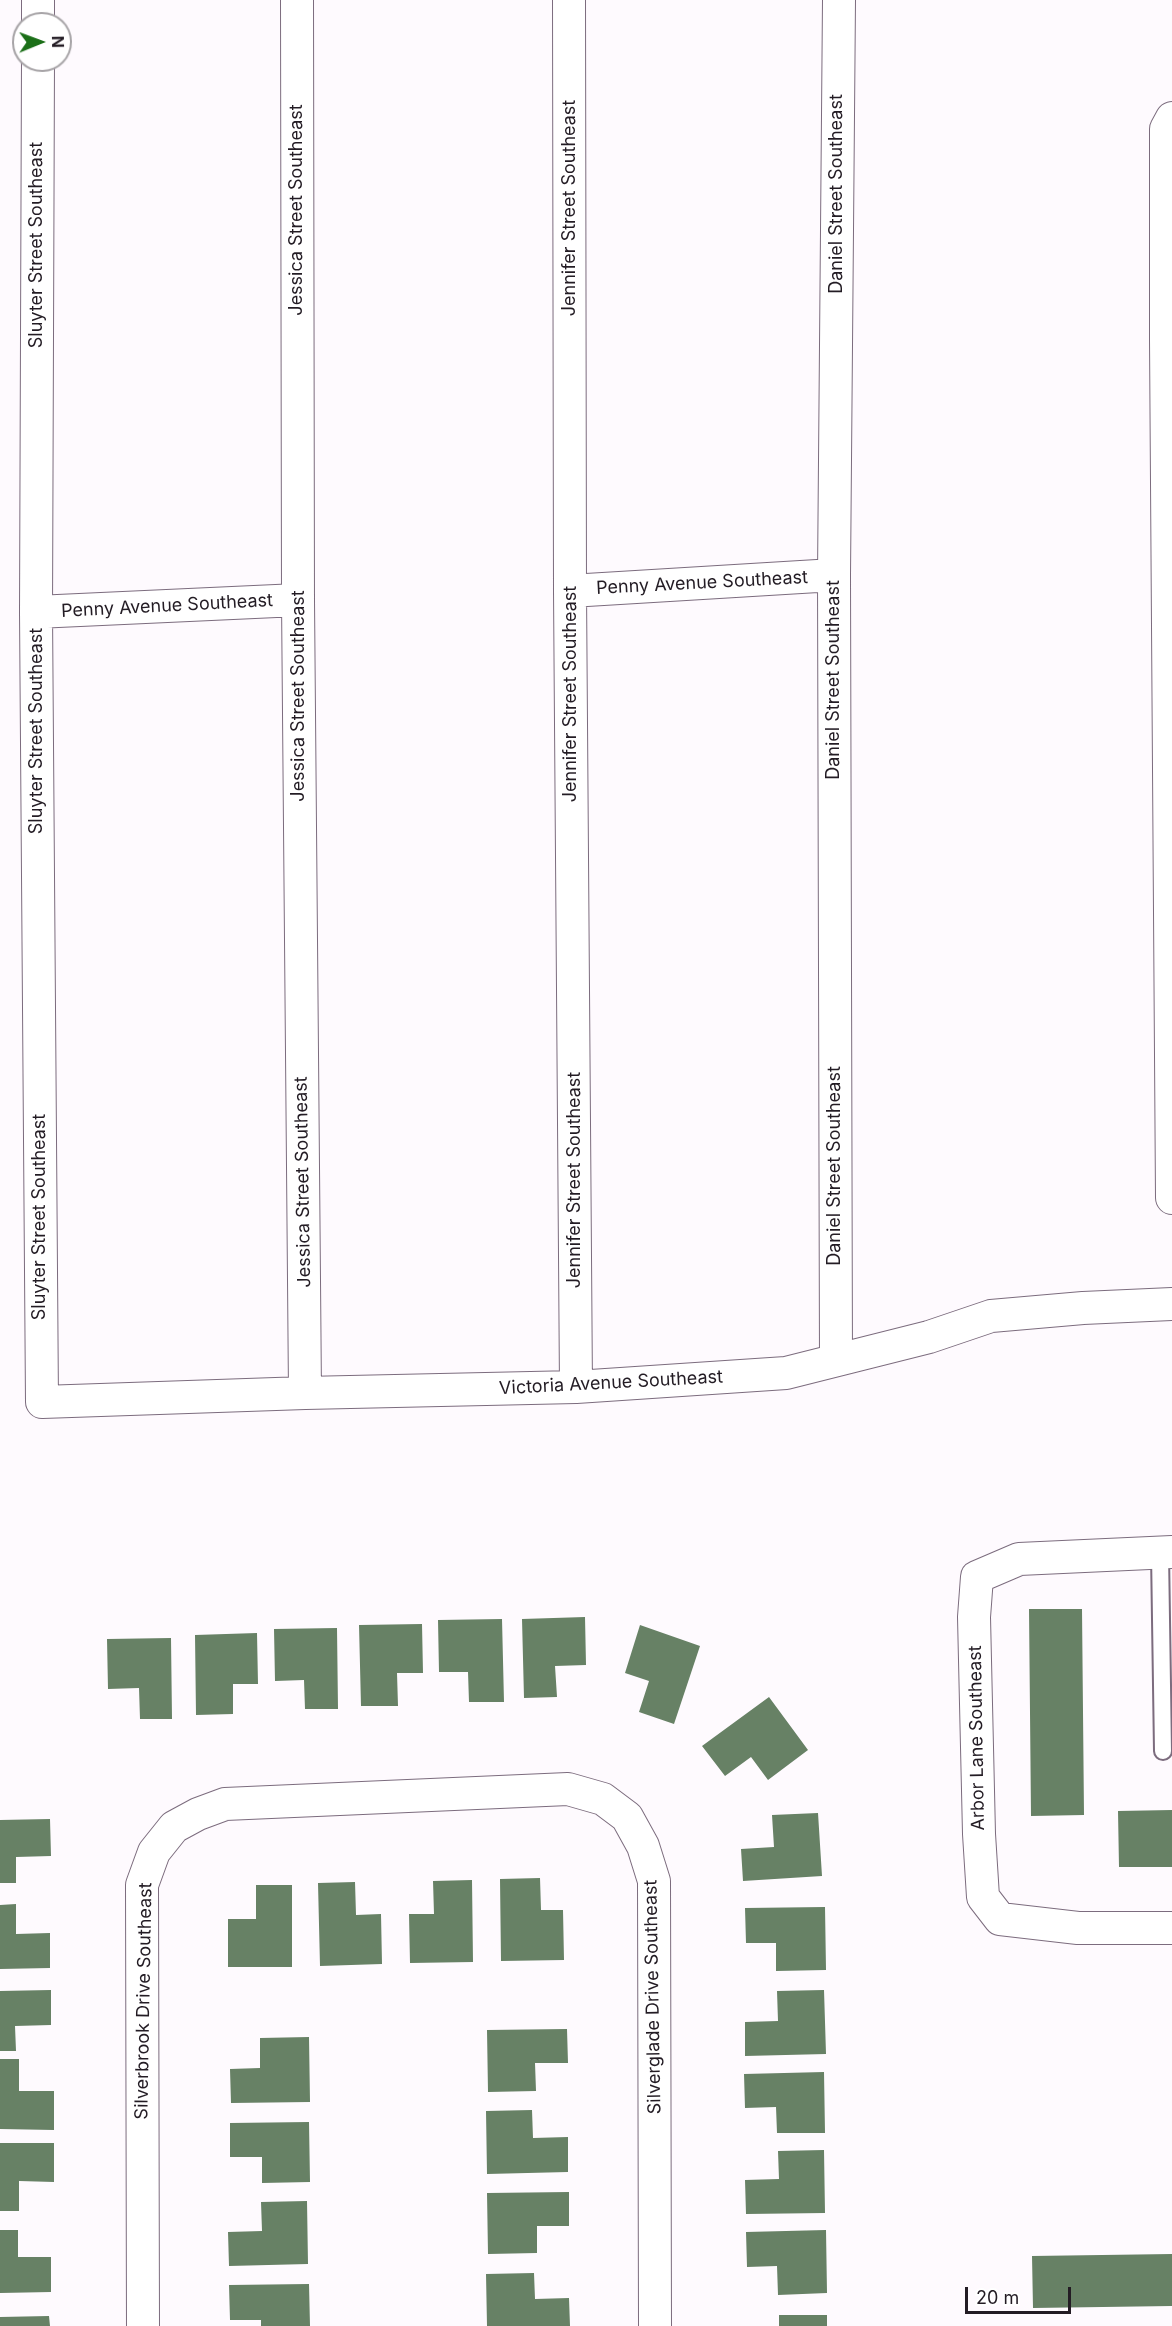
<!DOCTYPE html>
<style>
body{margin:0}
#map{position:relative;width:1172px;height:2326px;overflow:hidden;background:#fefafe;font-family:Inter,sans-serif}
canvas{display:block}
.north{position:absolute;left:12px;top:12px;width:60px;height:60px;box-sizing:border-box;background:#fff;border:2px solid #a7a4a7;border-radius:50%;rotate:89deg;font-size:16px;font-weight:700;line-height:24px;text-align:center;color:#231c24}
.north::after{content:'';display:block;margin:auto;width:21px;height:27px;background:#1b6f18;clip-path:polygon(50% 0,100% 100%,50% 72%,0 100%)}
.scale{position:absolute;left:965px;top:2287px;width:106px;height:27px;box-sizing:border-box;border:3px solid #231c24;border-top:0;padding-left:8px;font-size:18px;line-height:21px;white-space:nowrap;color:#231c24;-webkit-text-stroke:4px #fff;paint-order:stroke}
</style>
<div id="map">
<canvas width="1172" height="2326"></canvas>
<div class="north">N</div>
<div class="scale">20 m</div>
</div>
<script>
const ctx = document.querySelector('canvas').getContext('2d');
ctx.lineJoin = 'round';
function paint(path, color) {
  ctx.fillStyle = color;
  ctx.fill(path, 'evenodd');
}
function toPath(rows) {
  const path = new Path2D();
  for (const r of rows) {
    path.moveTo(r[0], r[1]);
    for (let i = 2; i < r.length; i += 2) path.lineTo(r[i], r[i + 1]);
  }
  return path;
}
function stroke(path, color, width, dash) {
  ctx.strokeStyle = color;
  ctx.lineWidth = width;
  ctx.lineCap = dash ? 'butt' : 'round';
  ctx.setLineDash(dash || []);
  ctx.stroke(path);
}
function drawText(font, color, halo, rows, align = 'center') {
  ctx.font = font + ' Inter,sans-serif';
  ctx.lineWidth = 5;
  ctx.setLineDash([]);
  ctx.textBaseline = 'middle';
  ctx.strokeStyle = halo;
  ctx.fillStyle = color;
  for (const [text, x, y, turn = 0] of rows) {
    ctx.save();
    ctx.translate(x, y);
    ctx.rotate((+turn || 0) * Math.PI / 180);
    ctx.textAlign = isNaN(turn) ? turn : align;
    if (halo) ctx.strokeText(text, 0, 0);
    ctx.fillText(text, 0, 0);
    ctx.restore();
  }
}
paint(toPath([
 [1029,1609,1082,1609,1084,1815,1031,1816],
 [585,1617,586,1665,555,1666,557,1697,524,1698,522,1619],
 [502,1619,504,1702,469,1702,468,1672,439,1672,438,1620],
 [422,1624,423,1673,397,1673,398,1706,361,1706,359,1625],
 [640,1625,700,1646,674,1724,639,1712,649,1681,625,1673],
 [337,1628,338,1709,305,1709,304,1680,275,1681,274,1629],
 [257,1633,258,1684,233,1684,233,1714,196,1715,195,1635],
 [171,1638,172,1719,140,1719,139,1688,108,1689,107,1639],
 [769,1697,808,1750,768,1780,751,1757,725,1776,702,1746],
 [1172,1810,1172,1867,1119,1867,1118,1811],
 [818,1813,822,1876,743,1881,741,1849,774,1847,772,1815],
 [50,1819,51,1856,16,1857,16,1883,0,1883,0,1820],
 [540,1878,541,1910,563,1910,564,1960,501,1961,500,1879],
 [472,1880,473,1962,410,1963,409,1914,434,1914,433,1881],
 [355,1882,356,1915,381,1914,382,1964,320,1966,318,1883],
 [256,1885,292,1885,292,1967,228,1967,228,1919,256,1919],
 [16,1904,16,1934,50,1933,50,1968,0,1969,0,1905],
 [825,1907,826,1970,776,1971,776,1943,746,1943,745,1908],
 [51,1990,51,2025,15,2026,16,2051,0,2051,0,1991],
 [824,1990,826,2054,745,2056,745,2022,778,2021,777,1991],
 [567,2029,568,2063,535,2063,536,2091,488,2092,487,2030],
 [309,2037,310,2102,231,2103,230,2069,260,2068,260,2038],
 [0,2059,19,2059,19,2091,54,2091,54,2130,0,2129],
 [824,2072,825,2133,777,2133,776,2107,745,2108,744,2074],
 [532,2110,533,2138,568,2137,568,2172,487,2174,486,2111],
 [309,2122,310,2182,262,2183,262,2157,230,2157,230,2123],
 [0,2143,54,2143,54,2182,19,2181,19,2211,0,2211],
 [824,2150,825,2213,746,2214,745,2180,779,2179,778,2151],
 [569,2192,569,2226,537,2226,537,2253,488,2254,487,2193],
 [307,2201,308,2264,229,2266,228,2232,262,2231,261,2202],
 [0,2230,18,2230,18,2257,51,2257,51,2292,0,2293],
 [826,2230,827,2293,778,2295,777,2266,747,2267,746,2232],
 [1172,2254,1172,2306,1033,2308,1032,2256],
 [534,2273,535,2299,569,2298,570,2326,487,2326,486,2274],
 [309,2284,310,2326,261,2326,261,2320,230,2320,229,2285],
 [779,2315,827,2315,827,2326,779,2326],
 [49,2316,50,2326,0,2326,0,2317]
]), '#678165');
const service = toPath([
 [1160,1553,1163,1751]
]);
const minor = toPath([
 [297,0,298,600,305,1393],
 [569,0,570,591,576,1387],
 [38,24,38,0],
 [38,60,36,612,42,1402,305,1393,576,1387,786,1373,929,1337,991,1316,1083,1308,1172,1304],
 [1172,118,1166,129,1166,340,1172,1198],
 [570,591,834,575],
 [36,612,298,600],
 [836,1360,834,575,839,0],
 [1172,1552,1019,1559,977,1577,974,1617,979,1834,983,1897,1000,1919,1078,1928,1172,1928],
 [143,2326,142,1885,154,1852,174,1827,198,1814,225,1804,568,1789,603,1799,627,1817,643,1846,654,1881,655,2326]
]);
stroke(service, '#7c6c7e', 20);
stroke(minor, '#7c6c7e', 34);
stroke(service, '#fff', 16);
stroke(minor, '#fff', 32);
drawText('18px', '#231c24', '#fff', [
 ["Daniel Street Southeast",837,194,-90],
 ["Jennifer Street Southeast",570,208,-90],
 ["Jessica Street Southeast",297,210,-90],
 ["Sluyter Street Southeast",37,245,-90],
 ["Penny Avenue Southeast",702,583,-3],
 ["Penny Avenue Southeast",167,606,-3],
 ["Daniel Street Southeast",834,680,-90],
 ["Jennifer Street Southeast",571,694,-90],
 ["Jessica Street Southeast",299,696,-90],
 ["Sluyter Street Southeast",37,731,-90],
 ["Daniel Street Southeast",835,1166,-90],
 ["Jennifer Street Southeast",575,1180,-90],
 ["Jessica Street Southeast",303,1182,-91],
 ["Sluyter Street Southeast",40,1217,-90],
 ["Victoria Avenue Southeast",611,1383,-3],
 ["Arbor Lane Southeast",977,1738,-91],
 ["Silverglade Drive Southeast",653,1997,-91],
 ["Silverbrook Drive Southeast",144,2001,-89]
]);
</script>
